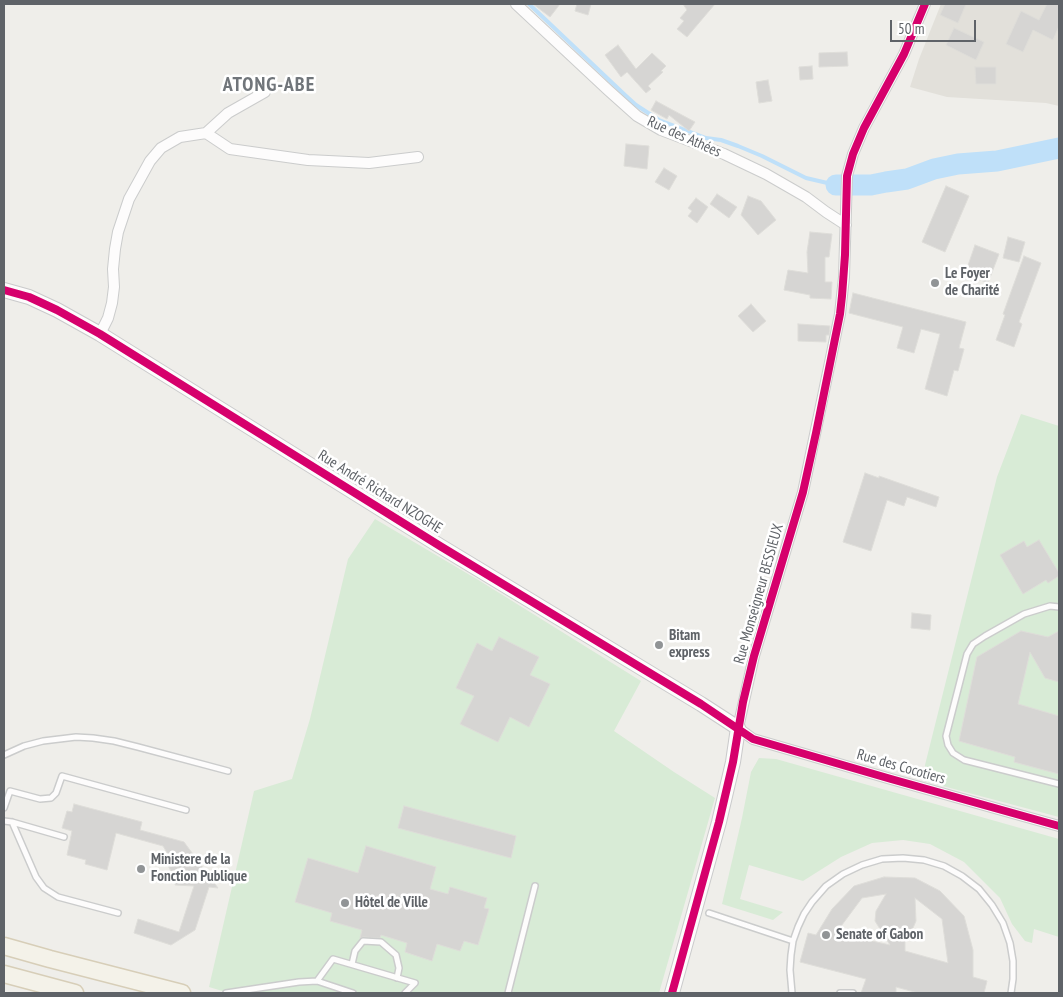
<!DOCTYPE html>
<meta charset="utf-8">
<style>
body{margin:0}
#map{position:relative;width:1063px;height:997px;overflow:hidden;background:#efeeea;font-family:"PT Sans Narrow",sans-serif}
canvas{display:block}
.frame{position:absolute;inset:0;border:5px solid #5f6368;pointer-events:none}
.scale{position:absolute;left:890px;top:20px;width:86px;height:22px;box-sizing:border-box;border:2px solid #5f6368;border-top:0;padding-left:6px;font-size:15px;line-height:18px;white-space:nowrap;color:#5f6368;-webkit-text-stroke:4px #fff;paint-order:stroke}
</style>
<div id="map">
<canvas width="1063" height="997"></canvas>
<div class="frame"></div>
<div class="scale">50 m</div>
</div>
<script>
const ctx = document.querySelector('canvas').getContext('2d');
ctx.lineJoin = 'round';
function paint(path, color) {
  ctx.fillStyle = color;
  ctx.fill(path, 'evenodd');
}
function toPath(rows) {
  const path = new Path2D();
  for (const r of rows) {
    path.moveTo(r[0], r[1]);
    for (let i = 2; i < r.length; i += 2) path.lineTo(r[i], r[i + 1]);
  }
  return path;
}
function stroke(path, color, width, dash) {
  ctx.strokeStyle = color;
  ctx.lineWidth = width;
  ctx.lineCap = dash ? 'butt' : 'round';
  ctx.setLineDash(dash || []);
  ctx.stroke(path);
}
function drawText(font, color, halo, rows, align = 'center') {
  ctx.font = font + ' "PT Sans Narrow",sans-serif';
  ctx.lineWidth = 5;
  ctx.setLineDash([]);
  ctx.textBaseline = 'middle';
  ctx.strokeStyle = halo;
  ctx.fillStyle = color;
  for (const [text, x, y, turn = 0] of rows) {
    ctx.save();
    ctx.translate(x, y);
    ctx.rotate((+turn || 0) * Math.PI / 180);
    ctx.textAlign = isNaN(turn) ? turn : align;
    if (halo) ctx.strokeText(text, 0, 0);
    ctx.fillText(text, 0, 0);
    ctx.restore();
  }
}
paint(toPath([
 [941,4,1059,4,1059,106,1046,103,947,97,910,87,919,59]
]), '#e2e0da');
paint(toPath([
 [1021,414,1059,426,1059,817,924,781,925,765,997,477],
 [375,519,480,581,641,681,614,731,674,772,715,798,659,993,229,993,209,987,254,791,292,779,310,719,348,559],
 [759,758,776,759,1059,839,1059,937,1034,929,1032,943,1025,941,1012,924,1000,898,964,862,930,844,903,840,872,843,841,857,803,881,749,865,740,899,783,912,773,920,722,904,742,818,751,772]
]), '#d8ebd6');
stroke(toPath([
 [529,4,625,95,636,105,659,120,706,138,721,140,738,146,762,156,806,178,836,185]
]), '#bfe0f9', 4);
stroke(toPath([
 [836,185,871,185,886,182,907,179,934,169,958,164,997,161,1059,148]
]), '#bfe0f9', 21);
const building = toPath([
 [533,4,560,4,550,17,533,4],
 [577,4,591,4,588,15,575,11,577,4],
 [683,4,715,4,687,37,677,29,684,21,680,18,687,10,683,4],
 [945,4,966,4,958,23,940,15,945,4],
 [1047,4,1059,4,1059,26,1053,40,1033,30,1023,52,1006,44,1021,11,1039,20,1047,4],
 [954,28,984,42,976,60,946,45,954,28],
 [618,45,636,69,652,53,666,66,661,71,663,72,648,86,651,89,646,93,627,72,621,77,605,55,618,45],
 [847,52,848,66,819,67,819,53,847,52],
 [812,66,813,79,800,80,799,67,812,66],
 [975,67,996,67,996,84,976,84,975,67],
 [768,80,772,101,759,103,756,82,768,80],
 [656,101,667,107,695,122,689,131,669,115,667,119,651,110,656,101],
 [626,144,649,146,647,169,624,166,626,144],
 [664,168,677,176,669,190,655,182,664,168],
 [946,186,969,196,945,252,922,242,946,186],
 [717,194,737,207,729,218,710,204,717,194],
 [748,196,761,201,776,220,758,235,741,215,748,196],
 [696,198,708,207,697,223,688,216,692,211,688,208,696,198],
 [810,232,832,234,829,257,825,257,825,282,832,282,831,299,810,298,810,295,784,290,788,270,808,273,807,252,810,232],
 [1008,237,1025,242,1019,262,1003,258,1008,237],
 [975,245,999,254,988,283,965,274,975,245],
 [1024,256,1041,263,1019,322,1022,324,1014,347,996,340,1005,315,1003,314,1024,256],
 [853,293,966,322,959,348,964,349,958,371,954,370,947,396,925,389,940,334,921,329,914,353,897,348,903,327,849,313,853,293],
 [751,304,766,321,753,332,738,316,751,304],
 [798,324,830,326,829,335,826,335,826,342,798,341,798,324],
 [865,473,879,478,879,476,939,497,936,507,907,497,904,506,887,500,871,551,843,542,865,473],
 [1039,540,1059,573,1059,576,1048,583,1046,580,1023,594,1000,555,1024,541,1027,547,1039,540],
 [912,613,931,615,930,630,911,628,912,613],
 [1021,631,1048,637,1059,631,1059,682,1045,678,1030,652,1018,704,1059,716,1059,774,1014,762,1015,757,959,741,977,657,1021,631],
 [499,637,539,657,530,675,550,684,529,727,510,717,498,742,460,724,474,696,456,688,477,643,492,651,499,637],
 [74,804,142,822,140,830,184,842,218,888,209,887,195,930,171,945,134,933,138,919,179,932,194,886,175,885,176,880,167,864,172,861,163,846,116,833,107,870,85,864,86,860,67,855,72,831,62,828,67,811,72,812,74,804],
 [404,806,516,836,511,858,398,828,404,806],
 [366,846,436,867,430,889,448,894,450,887,487,898,484,908,489,909,478,945,464,941,460,951,437,944,432,961,405,952,407,943,381,935,380,938,363,937,360,938,362,930,330,921,332,913,295,902,308,858,358,873,366,846],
 [884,877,915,878,940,891,964,916,973,950,973,977,987,981,984,993,918,993,896,987,896,993,861,993,866,979,800,962,808,933,816,935,832,909,854,886,884,877],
 [886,894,876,911,875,921,890,945,836,933,862,898,886,894],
 [915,898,942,919,948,963,905,951,905,935,913,928,916,921,915,898]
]);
paint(building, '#d6d5d3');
stroke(building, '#deddd9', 1);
const lane = toPath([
 [1059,607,1050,606,1024,614,985,636,973,644,967,654,946,736,948,745,953,753,964,760,1059,784],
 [4,755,24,746,43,741,76,737,93,738,114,741,138,747,228,771],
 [4,808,10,791,40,799,51,798,56,793,62,776,186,810],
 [4,821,12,822,64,837],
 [12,822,36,877,44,888,58,897,118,913],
 [709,913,793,941],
 [352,964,355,951,363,941,381,942,396,955,399,968,397,978],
 [317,981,333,959,415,983,405,993],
 [226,993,299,982,317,981,353,993],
 [508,993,535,886],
 [792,993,790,970,791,955,793,941,798,927,804,914,812,902,826,886,843,874,862,865,882,859,903,858,924,860,944,866,962,876,979,889,992,905,1003,923,1010,943,1013,961,1013,979,1011,993],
 [840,993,853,993]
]);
const street = toPath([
 [516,4,608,90,637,116,661,130,724,154,766,174,806,197,826,212,846,225],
 [925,4,904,54,864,128,853,154,847,176,844,277,840,314,828,372,803,492,754,656,738,728,753,739,891,779,1059,826],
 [206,133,230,149,308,160,369,163,418,157],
 [100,334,108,318,112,303,114,287,113,269,115,249,118,232,129,199,150,161,161,148,180,137,206,133,228,113,265,92]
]);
const secondary = toPath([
 [4,290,29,297,57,310,100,334,440,546,701,704,738,728,733,762,719,822,672,993]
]);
const primary = toPath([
 [4,946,50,959,182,993],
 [4,974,75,993]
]);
stroke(lane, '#cbcccc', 8);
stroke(street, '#cbcccc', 12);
stroke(secondary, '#cacacb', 16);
stroke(primary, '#d7ceb8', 19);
stroke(lane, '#fdfcfc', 5);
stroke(street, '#fdfcfc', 10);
stroke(secondary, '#fdfcfc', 14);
stroke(primary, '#f4f2e9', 16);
stroke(toPath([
 [4,290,29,297,57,310,100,334,440,546,701,704,753,739,891,779,1059,826],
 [672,993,719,822,733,762,743,702,754,656,803,492,816,433,840,314,842,296,845,255,847,176,853,154,864,128,904,54,925,4]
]), '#d6006c', 8);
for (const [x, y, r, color] of [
 [935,283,5,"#919496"],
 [659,645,5,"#919496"],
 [141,869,5,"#919496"],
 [345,903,5,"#919496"],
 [826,935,5,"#919496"]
]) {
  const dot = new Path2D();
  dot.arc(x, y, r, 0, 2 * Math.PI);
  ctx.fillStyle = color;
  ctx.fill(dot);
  stroke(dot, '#fff', 2);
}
drawText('15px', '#5f6368', '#fff', [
 ["Rue des Athées",684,137,24],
 ["Rue André Richard NZOGHE",380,492,32],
 ["Rue Monseigneur BESSIEUX",759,594,-74],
 ["Rue des Cocotiers",901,767,16]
]);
drawText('bold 15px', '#5f6368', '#fff', [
 ["Le Foyer",945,274],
 ["de Charité",945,291],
 ["Bitam",669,636],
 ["express",669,653],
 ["Ministere de la",151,860],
 ["Fonction Publique",151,877],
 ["Hôtel de Ville",355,903],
 ["Senate of Gabon",836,935]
], 'left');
ctx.letterSpacing = '1px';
drawText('bold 20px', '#70757a', '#fff', [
 ["ATONG-ABE",269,85]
]);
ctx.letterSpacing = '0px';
</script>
